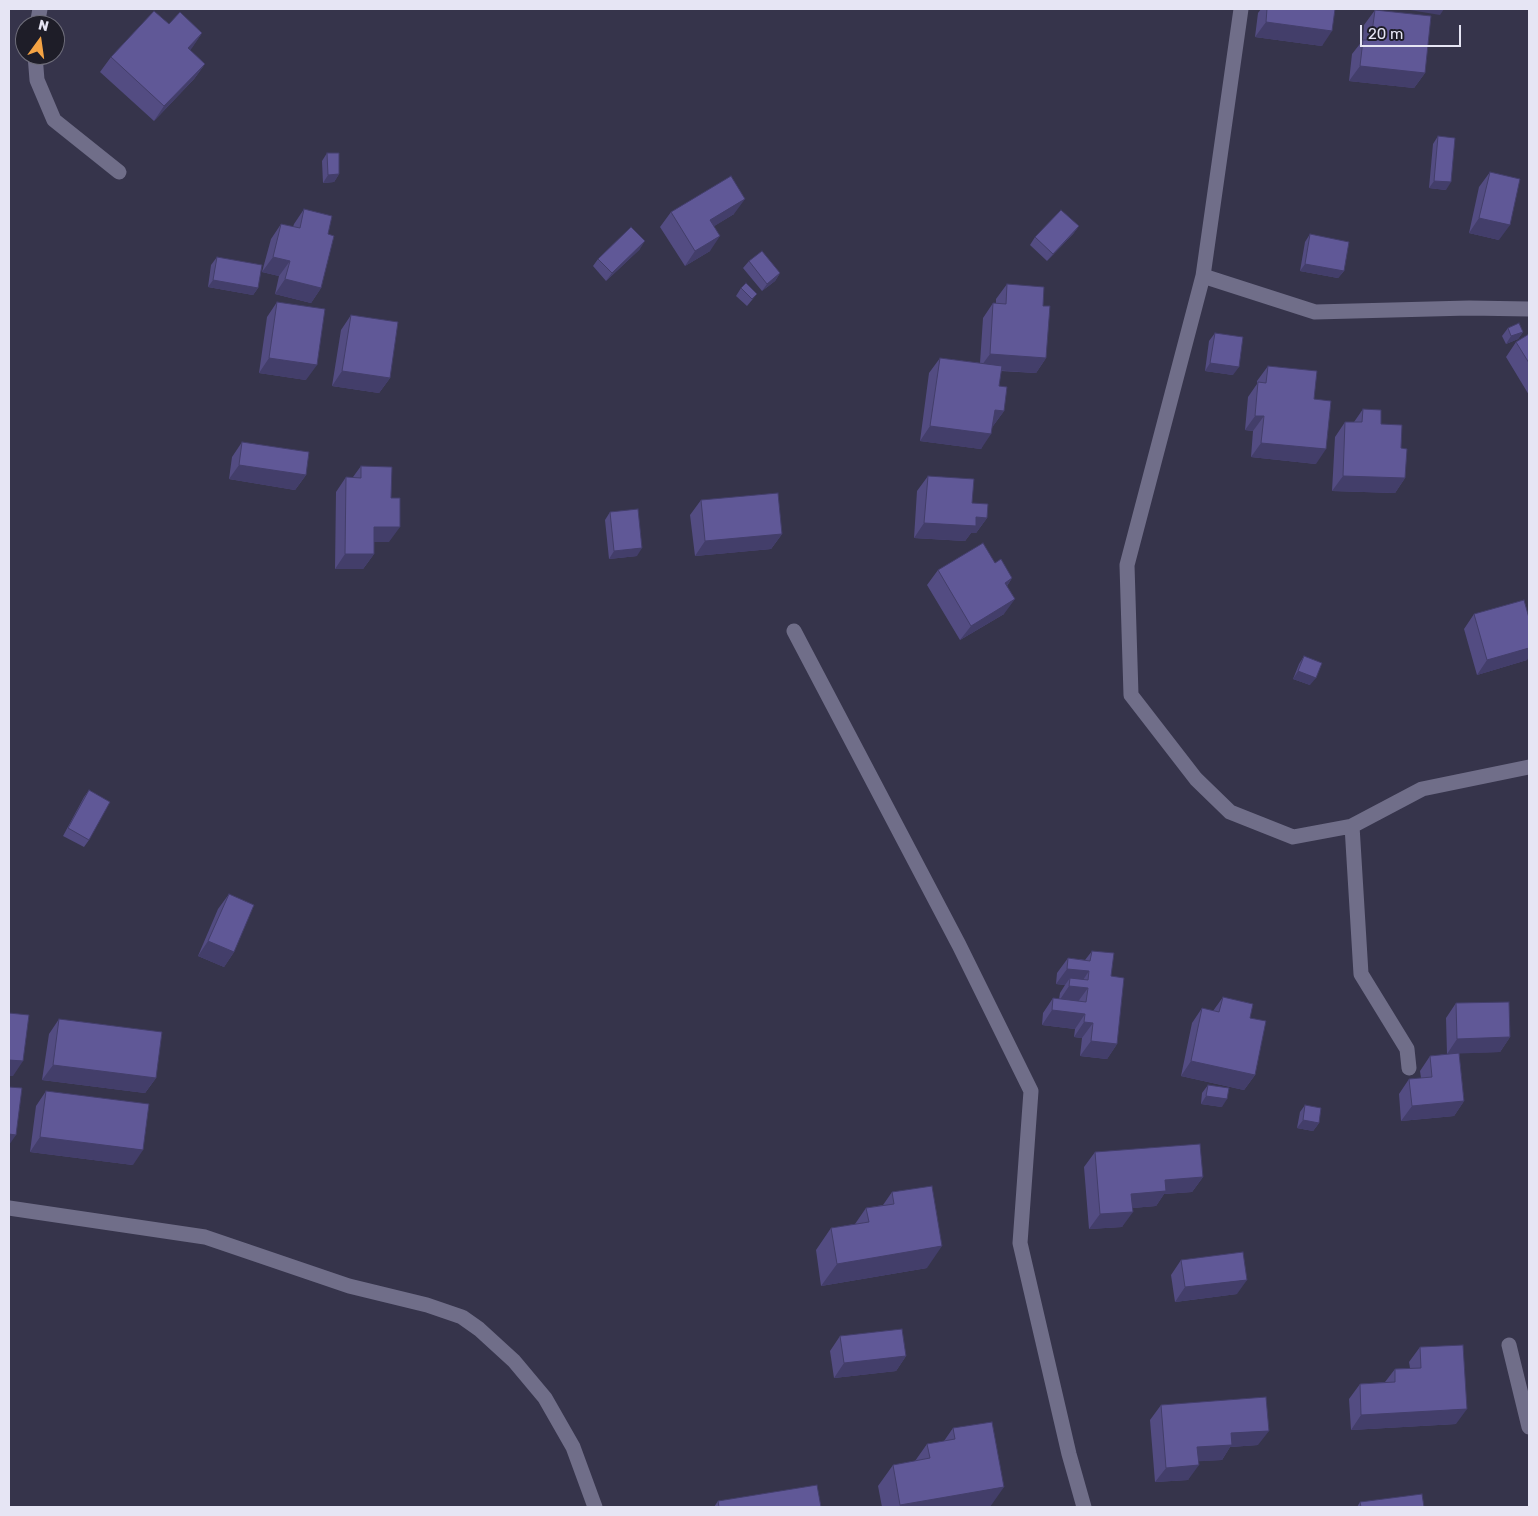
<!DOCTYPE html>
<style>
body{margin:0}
#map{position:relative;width:1538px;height:1516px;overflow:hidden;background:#36344b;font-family:Rubik,sans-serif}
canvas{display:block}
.frame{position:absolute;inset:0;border:10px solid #e6e5f4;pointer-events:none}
.north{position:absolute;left:15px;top:15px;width:50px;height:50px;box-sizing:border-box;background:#1e1d28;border:1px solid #6e6d7a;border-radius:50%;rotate:14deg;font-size:14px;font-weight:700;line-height:20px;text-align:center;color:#e6e5f4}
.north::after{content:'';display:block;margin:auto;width:18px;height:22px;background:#f4a344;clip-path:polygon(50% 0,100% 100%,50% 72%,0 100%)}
.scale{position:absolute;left:1360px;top:25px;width:101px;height:22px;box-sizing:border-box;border:2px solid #e6e5f4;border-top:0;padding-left:6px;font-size:15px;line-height:18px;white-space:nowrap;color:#e6e5f4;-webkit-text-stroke:4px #1e1d28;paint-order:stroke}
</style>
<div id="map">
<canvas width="1538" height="1516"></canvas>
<div class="frame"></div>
<div class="north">N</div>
<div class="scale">20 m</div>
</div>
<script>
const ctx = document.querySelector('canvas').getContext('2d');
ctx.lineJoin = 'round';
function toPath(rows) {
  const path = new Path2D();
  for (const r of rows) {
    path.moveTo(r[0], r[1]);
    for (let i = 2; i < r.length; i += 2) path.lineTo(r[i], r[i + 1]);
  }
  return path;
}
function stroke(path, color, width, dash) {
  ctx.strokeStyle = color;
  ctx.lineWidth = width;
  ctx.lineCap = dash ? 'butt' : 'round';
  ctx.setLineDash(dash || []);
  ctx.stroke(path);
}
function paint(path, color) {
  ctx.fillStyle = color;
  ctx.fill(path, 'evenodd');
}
stroke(toPath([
 [1241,9,1203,276,1127,565,1131,695,1196,779,1230,812,1293,837,1352,826,1361,974,1407,1049,1409,1068],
 [37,25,40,9],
 [35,55,37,80,54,120,119,172],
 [1203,276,1315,312,1469,308,1529,309],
 [794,631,959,945,1031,1091,1020,1243,1069,1454,1084,1507],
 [1352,826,1422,789,1529,767],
 [9,1208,205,1237,349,1286,427,1305,462,1317,479,1329,514,1361,545,1398,573,1447,595,1507],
 [1509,1345,1529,1427]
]), '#706e89', 15);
paint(toPath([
 [1261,9,1335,9,1322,46,1255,37,1258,13],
 [1375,10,1425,73,1414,88,1349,81,1352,54,1363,40,1364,25],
 [169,24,202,33,190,50,205,64,194,79,154,121,100,72,111,57],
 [1438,136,1446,190,1429,188,1433,144],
 [327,153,339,174,334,182,323,183,322,161],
 [1490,172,1499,240,1469,233,1479,187],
 [304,209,328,234,321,288,311,303,275,294,279,276,262,272,271,239,281,224,293,227,294,224],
 [671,212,734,214,714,226,710,251,685,266,660,227],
 [1079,226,1073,234,1047,261,1030,245,1035,237],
 [1310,234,1344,271,1338,278,1300,271,1305,242],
 [640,249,606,281,593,266,598,259],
 [217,257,258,288,253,295,208,287,211,265],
 [749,261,780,273,775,281,762,291,743,268],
 [1007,284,1043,306,1046,358,1036,373,1001,371,999,386,1004,411,993,426,992,426,981,449,920,441,929,373,940,358,980,363,983,318,993,303,996,303,996,299],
 [741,288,757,294,747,306,736,296],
 [277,302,306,380,259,373,267,317],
 [351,315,390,378,379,393,332,386,341,330],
 [1508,328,1523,332,1518,339,1506,344,1502,336],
 [1215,333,1233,375,1205,371,1209,341],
 [1529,334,1529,395,1506,357,1516,342],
 [1268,366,1314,399,1316,464,1251,457,1253,431,1245,430,1248,397,1257,384,1257,381],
 [1363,409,1381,424,1401,448,1405,478,1395,493,1332,491,1335,437,1345,422,1354,422],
 [242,442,306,475,295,490,229,479,232,457],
 [361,466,389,542,374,542,374,554,363,569,335,569,336,492,346,477,353,477],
 [928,476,972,503,987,518,976,533,971,533,965,541,914,538,917,491],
 [701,500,782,534,771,549,695,556,690,515],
 [610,512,637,556,609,559,605,520],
 [995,563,1012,578,1007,586,1004,614,960,640,927,585,938,570],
 [1474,614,1527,660,1477,675,1464,629],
 [1304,656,1310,685,1293,679,1299,664],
 [89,790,89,840,84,847,63,836,84,797],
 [229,894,234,952,224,967,198,956,218,909],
 [1092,951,1111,976,1117,1044,1107,1059,1080,1056,1082,1038,1074,1037,1075,1029,1042,1025,1043,1013,1053,998,1059,999,1060,993,1065,985,1056,984,1057,973,1068,958,1085,960],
 [1223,997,1250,1018,1255,1075,1244,1090,1181,1076,1192,1023,1202,1008,1213,1011],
 [1456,1003,1510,1037,1500,1052,1459,1053,1464,1101,1454,1116,1401,1121,1399,1094,1409,1079,1421,1078,1420,1071,1430,1056,1457,1053,1447,1054,1446,1018],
 [59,1019,156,1078,145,1093,42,1080,49,1034],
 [1208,1085,1222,1107,1201,1104,1202,1093],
 [46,1091,133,1165,30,1152,36,1106],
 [1305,1105,1319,1123,1313,1131,1297,1128,1300,1112],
 [1095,1152,1203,1177,1192,1192,1164,1194,1156,1206,1132,1208,1122,1227,1089,1229,1084,1167],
 [892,1192,927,1268,821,1286,816,1250,831,1228,855,1224,866,1208,883,1205],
 [1181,1260,1237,1294,1175,1302,1171,1275],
 [840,1336,906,1356,896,1371,834,1378,830,1351],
 [1420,1347,1456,1424,1351,1430,1349,1399,1360,1384,1385,1382,1395,1369,1410,1368,1409,1362],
 [1161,1405,1258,1445,1230,1447,1222,1460,1198,1461,1188,1480,1155,1482,1150,1420],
 [953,1428,990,1507,882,1507,878,1486,893,1465,915,1461,927,1444,944,1441],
 [718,1501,821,1507,714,1507],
 [1360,1502,1424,1507,1357,1507]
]), '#534c82');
paint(toPath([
 [1404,9,1444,9,1440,15],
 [1266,22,1332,31,1322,46,1255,37],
 [202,33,192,48,178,63,188,48],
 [205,64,194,79,154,121,164,106],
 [1360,66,1425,73,1414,88,1349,81],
 [339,174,334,182,323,183,328,175],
 [1434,181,1451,182,1446,190,1429,188],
 [745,199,734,214,700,235,710,220],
 [1479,218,1510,225,1499,240,1469,233],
 [1079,226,1073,234,1047,261,1053,254],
 [720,236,710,251,685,266,695,251],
 [645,241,640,249,606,281,612,273],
 [273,257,290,261,279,276,262,272],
 [1305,264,1344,271,1338,278,1300,271],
 [780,273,775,281,762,291,767,284],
 [285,279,321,288,311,303,275,294],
 [213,280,258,288,253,295,208,287],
 [1523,332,1518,339,1506,344,1511,336],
 [990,354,1046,358,1036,373,979,369],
 [269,358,317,365,306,380,259,373],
 [1210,363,1239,367,1233,375,1205,371],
 [342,371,390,378,379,393,332,386],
 [995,410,1004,411,993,426,984,425],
 [1255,416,1264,416,1253,431,1245,430],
 [930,426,991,434,981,449,920,441],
 [1261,443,1326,449,1316,464,1251,457],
 [239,465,306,475,295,490,229,479],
 [1343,476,1405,478,1395,493,1332,491],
 [976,517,987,518,976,533,971,533,965,541,914,538,924,523],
 [374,527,400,527,389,542,364,542],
 [782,534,771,549,695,556,705,541],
 [642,548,637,556,609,559,614,551],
 [345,554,374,554,363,569,335,569],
 [1012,578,1002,593,1005,583],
 [1015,599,1004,614,960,640,971,626],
 [1529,648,1529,657,1527,660,1477,675,1487,660],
 [1298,671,1316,678,1310,685,1293,679],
 [208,941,234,952,224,967,198,956],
 [1067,969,1089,971,1079,986,1070,978,1065,985,1056,984],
 [1069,986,1088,988,1077,1003,1059,1001],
 [1052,1010,1085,1014,1075,1029,1042,1025],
 [1084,1022,1093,1023,1082,1038,1074,1037],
 [1510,1037,1500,1052,1447,1054,1457,1039],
 [1091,1041,1117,1044,1107,1059,1080,1056],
 [9,1060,23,1061,13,1076,9,1076],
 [1191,1061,1255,1075,1244,1090,1181,1076],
 [53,1065,156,1078,145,1093,42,1080],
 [1206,1096,1227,1099,1222,1107,1201,1104],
 [1464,1101,1454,1116,1401,1121,1412,1106],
 [1303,1120,1319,1123,1313,1131,1297,1128],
 [9,1134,16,1135,9,1145],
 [40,1137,143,1150,133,1165,30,1152],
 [1203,1177,1192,1192,1164,1194,1156,1206,1121,1209,1131,1194,1165,1180],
 [1133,1212,1122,1227,1089,1229,1100,1214],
 [942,1246,927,1268,821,1286,837,1264],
 [1247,1280,1237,1294,1175,1302,1185,1287],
 [906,1356,896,1371,834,1378,844,1363],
 [1467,1409,1456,1424,1351,1430,1361,1415],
 [1269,1431,1258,1445,1230,1447,1222,1460,1187,1462,1197,1447,1231,1433],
 [1199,1465,1188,1480,1155,1482,1166,1468],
 [1004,1487,990,1507,899,1507,900,1505]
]), '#433e6a');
const building = toPath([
 [1267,9,1335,9,1332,31,1266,22,1267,9],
 [1375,10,1431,16,1425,73,1360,66,1363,40,1371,40,1375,10],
 [154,11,169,24,180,12,202,33,188,48,205,64,164,106,111,57,154,11],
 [1438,136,1455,138,1451,182,1434,181,1438,136],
 [327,153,339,153,339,174,328,175,327,153],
 [1490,172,1520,179,1510,225,1479,218,1490,172],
 [731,176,745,199,710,220,720,236,695,251,671,212,731,176],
 [304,209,332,216,328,234,334,236,321,288,285,279,290,261,273,257,281,224,300,228,304,209],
 [1061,210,1079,226,1053,254,1035,237,1061,210],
 [631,227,645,241,612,273,598,259,631,227],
 [1310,234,1349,242,1344,271,1305,264,1310,234],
 [762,251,780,273,767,284,749,261,762,251],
 [217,257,262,265,258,288,213,280,217,257],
 [746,283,757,294,752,299,741,288,746,283],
 [1007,284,1044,287,1043,306,1050,306,1046,358,990,354,993,303,1006,304,1007,284],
 [277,302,325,309,317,365,269,358,277,302],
 [351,315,398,322,390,378,342,371,351,315],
 [1519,323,1523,332,1511,336,1508,328,1519,323],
 [1215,333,1243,337,1239,367,1210,363,1215,333],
 [1529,334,1529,363,1516,342,1529,334],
 [940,358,1002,366,999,386,1007,387,1004,411,995,410,991,434,930,426,940,358],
 [1268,366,1317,371,1314,399,1331,401,1326,449,1261,443,1264,416,1255,416,1258,382,1266,383,1268,366],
 [1363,409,1381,410,1381,424,1402,425,1401,448,1407,449,1405,478,1343,476,1345,422,1362,422,1363,409],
 [242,442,309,452,306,475,239,465,242,442],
 [361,466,392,467,391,498,400,498,400,527,374,527,374,554,345,554,346,477,361,478,361,466],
 [928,476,974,479,972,503,988,504,987,518,976,517,976,526,924,523,928,476],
 [778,493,782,534,705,541,701,500,778,493],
 [638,509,642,548,614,551,610,512,638,509],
 [983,543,995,563,1001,559,1012,578,1005,583,1015,599,971,626,938,570,983,543],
 [1524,600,1529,618,1529,648,1487,660,1474,614,1524,600],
 [1304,656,1322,663,1316,678,1298,671,1304,656],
 [89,790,110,802,89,840,68,828,89,790],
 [229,894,254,905,234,952,208,941,229,894],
 [1092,951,1114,953,1111,976,1124,978,1117,1044,1091,1041,1093,1023,1084,1022,1085,1014,1052,1010,1053,998,1086,1002,1088,988,1069,986,1070,978,1088,980,1089,971,1067,969,1068,958,1090,961,1092,951],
 [1223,997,1253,1004,1250,1018,1266,1021,1255,1075,1191,1061,1202,1008,1219,1012,1223,997],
 [1509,1002,1510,1037,1457,1039,1456,1003,1509,1002],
 [9,1013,29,1015,23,1061,9,1060,9,1013],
 [59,1019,162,1032,156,1078,53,1065,59,1019],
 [1459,1053,1464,1101,1412,1106,1409,1079,1432,1077,1430,1056,1459,1053],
 [1208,1085,1229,1088,1227,1099,1206,1096,1208,1085],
 [9,1087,22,1088,16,1135,9,1134,9,1087],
 [46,1091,149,1104,143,1150,40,1137,46,1091],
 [1305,1105,1321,1108,1319,1123,1303,1120,1305,1105],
 [1200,1144,1203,1177,1165,1180,1166,1191,1131,1194,1133,1212,1100,1214,1095,1152,1200,1144],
 [932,1186,942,1246,837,1264,831,1228,869,1222,866,1208,894,1204,892,1192,932,1186],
 [1243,1252,1247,1280,1185,1287,1181,1260,1243,1252],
 [902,1329,906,1356,844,1363,840,1336,902,1329],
 [1463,1345,1467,1409,1361,1415,1360,1384,1395,1382,1395,1369,1421,1368,1420,1347,1463,1345],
 [1266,1397,1269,1431,1231,1433,1232,1445,1197,1447,1199,1465,1166,1468,1161,1405,1266,1397],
 [992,1422,1004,1487,900,1505,893,1465,930,1458,927,1444,955,1439,953,1428,992,1422],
 [817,1485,821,1507,719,1507,718,1501,817,1485],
 [1422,1494,1424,1507,1361,1507,1360,1502,1422,1494]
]);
paint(building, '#605897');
stroke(building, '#433e6a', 1);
</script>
